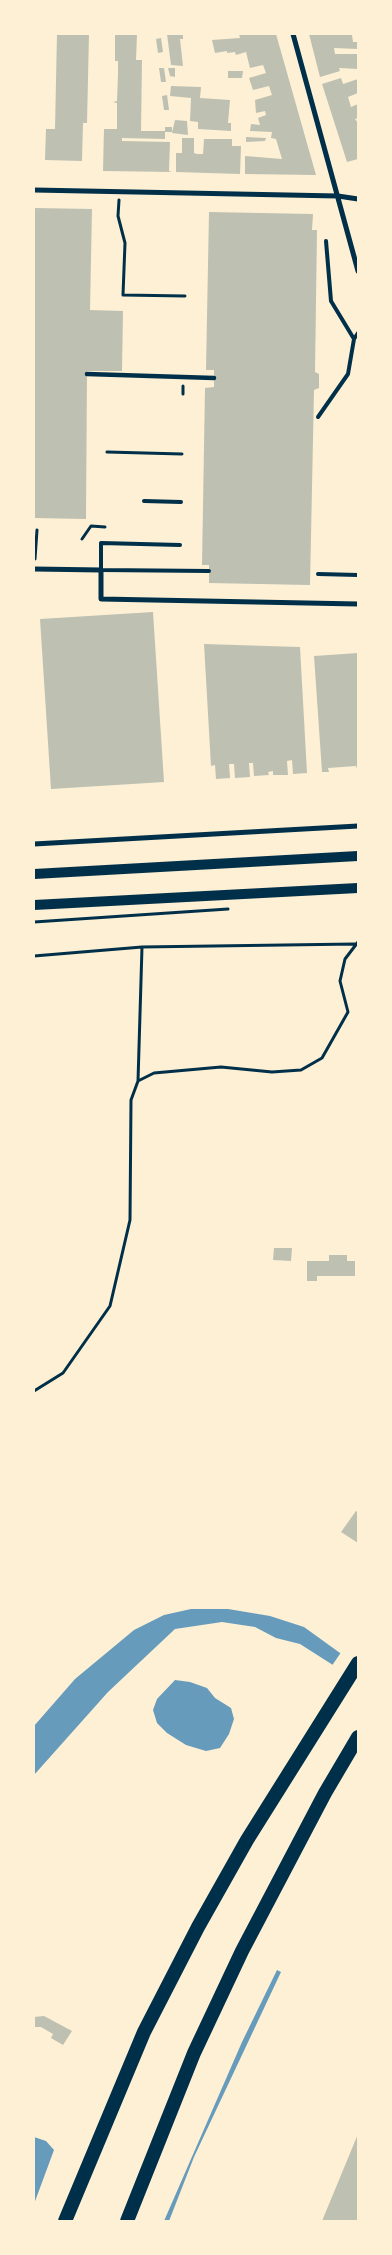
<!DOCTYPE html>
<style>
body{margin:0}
#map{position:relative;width:392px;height:2255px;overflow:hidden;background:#fdf0d5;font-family:"Open Sans",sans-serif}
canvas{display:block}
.frame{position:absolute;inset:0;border:35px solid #fdf0d5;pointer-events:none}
</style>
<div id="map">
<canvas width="392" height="2255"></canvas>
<div class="frame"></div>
</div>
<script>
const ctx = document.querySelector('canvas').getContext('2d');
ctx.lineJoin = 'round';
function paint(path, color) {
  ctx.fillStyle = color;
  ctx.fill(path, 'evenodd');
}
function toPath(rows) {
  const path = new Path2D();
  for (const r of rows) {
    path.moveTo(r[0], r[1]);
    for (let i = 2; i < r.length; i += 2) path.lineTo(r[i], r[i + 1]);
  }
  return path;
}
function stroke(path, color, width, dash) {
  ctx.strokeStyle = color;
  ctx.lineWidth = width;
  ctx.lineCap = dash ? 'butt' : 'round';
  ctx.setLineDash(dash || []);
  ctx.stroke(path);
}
paint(toPath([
 [191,1609,228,1609,270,1616,304,1627,358,1666,358,1681,300,1644,276,1638,255,1627,222,1622,175,1629,108,1692,34,1775,34,1726,75,1679,134,1630,164,1615],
 [175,1680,190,1682,207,1688,215,1698,231,1708,234,1719,229,1734,220,1748,206,1751,186,1745,167,1733,157,1723,153,1710,157,1699],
 [277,1970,281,1972,194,2157,169,2221,164,2221,242,2042],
 [34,2137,46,2141,54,2150,34,2204]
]), '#669bbc');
paint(toPath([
 [342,1651,358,1663,358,1684,331,1667]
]), '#fdf0d5');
paint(toPath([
 [57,34,89,34,87,123,83,123,82,161,45,160,46,129,55,129],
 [115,34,137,34,136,60,142,60,141,131,165,131,165,127,172,127,172,132,165,132,165,139,122,138,122,141,170,142,169,171,172,172,103,171,104,129,117,129,117,103,113,102,117,101,118,74,118,61,115,61],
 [167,34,183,34,183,39,180,39,183,66,171,65],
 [239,34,276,34,316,175,245,174,245,156,282,159,276,139,271,138,272,132,250,131,251,124,260,125,258,118,266,115,265,111,256,113,255,100,272,95,269,86,253,90,249,78,266,73,263,65,250,68,246,52,236,55,235,52,227,53,227,51,215,53,212,40,240,38],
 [309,34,352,35,353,42,358,42,358,49,334,48,335,54,358,54,358,69,339,68,340,71,320,77],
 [161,38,163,52,158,53,156,39],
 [159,68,164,68,166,82,161,82],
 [168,68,175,68,175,77,170,76],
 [228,71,243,71,242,78,228,78],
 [341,78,343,84,358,79,358,93,348,97,351,107,358,104,358,118,355,119,358,123,358,159,347,162,322,84],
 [171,86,201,87,200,98,230,100,228,123,231,123,231,131,198,129,198,122,190,121,191,98,170,96],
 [167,95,169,110,164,110,162,96],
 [175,120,187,121,188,135,172,133],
 [246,137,266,138,265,141,246,142],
 [182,138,194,138,194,153,197,154,203,154,204,139,232,139,232,146,241,146,240,174,176,172,176,153,182,153],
 [34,208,92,209,90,310,123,311,122,371,87,371,86,519,34,518],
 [209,212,313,214,312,230,317,230,315,372,319,374,319,388,314,390,310,585,209,583,209,565,202,565,205,388,214,387,214,370,206,370],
 [153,612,164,782,51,789,40,619],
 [204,644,300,647,307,773,293,774,292,760,287,761,288,775,273,775,273,771,268,772,269,775,254,776,253,763,249,763,250,777,235,778,234,764,229,764,230,778,216,779,215,765,211,766],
 [358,653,358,772,356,766,328,768,329,772,322,772,314,656],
 [274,1248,292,1248,291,1261,273,1260],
 [329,1255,347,1255,347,1261,355,1261,355,1276,317,1276,317,1281,307,1281,307,1261,329,1261],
 [356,1511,358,1512,358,1543,341,1532],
 [44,2016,72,2031,63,2045,51,2038,53,2034,41,2027,34,2027,34,2017],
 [358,2134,358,2221,322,2221]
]), '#bec0b2');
stroke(toPath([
 [119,200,118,216,125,243,123,295,185,296],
 [183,394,183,386],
 [107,452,182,454],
 [82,539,91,526,105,527],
 [35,559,37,530],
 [34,922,228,909],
 [142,947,355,944],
 [34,956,142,947,138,1081,131,1100,130,1220,110,1306,63,1373,34,1391],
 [138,1081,154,1073,221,1067,272,1072,301,1070,322,1058,348,1012,340,981,345,959,358,942]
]), '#003049', 3);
stroke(toPath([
 [326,241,331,301,354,339],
 [318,417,348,374,354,339,358,333],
 [144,501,181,502],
 [180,545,101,543,101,570,209,571],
 [318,574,358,575]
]), '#003049', 4);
stroke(toPath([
 [87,374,214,378]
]), '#003049', 4.5);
stroke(toPath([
 [293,34,358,271],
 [34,190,338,196,358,199],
 [34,569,101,570,101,599,358,604],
 [34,844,358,826]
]), '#003049', 5);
stroke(toPath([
 [34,874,358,856],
 [34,905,358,888]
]), '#003049', 10);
stroke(toPath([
 [65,2221,144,2032,198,1927,247,1840,358,1663],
 [127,2221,194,2053,242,1951,325,1793,358,1737]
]), '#003049', 14);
</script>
